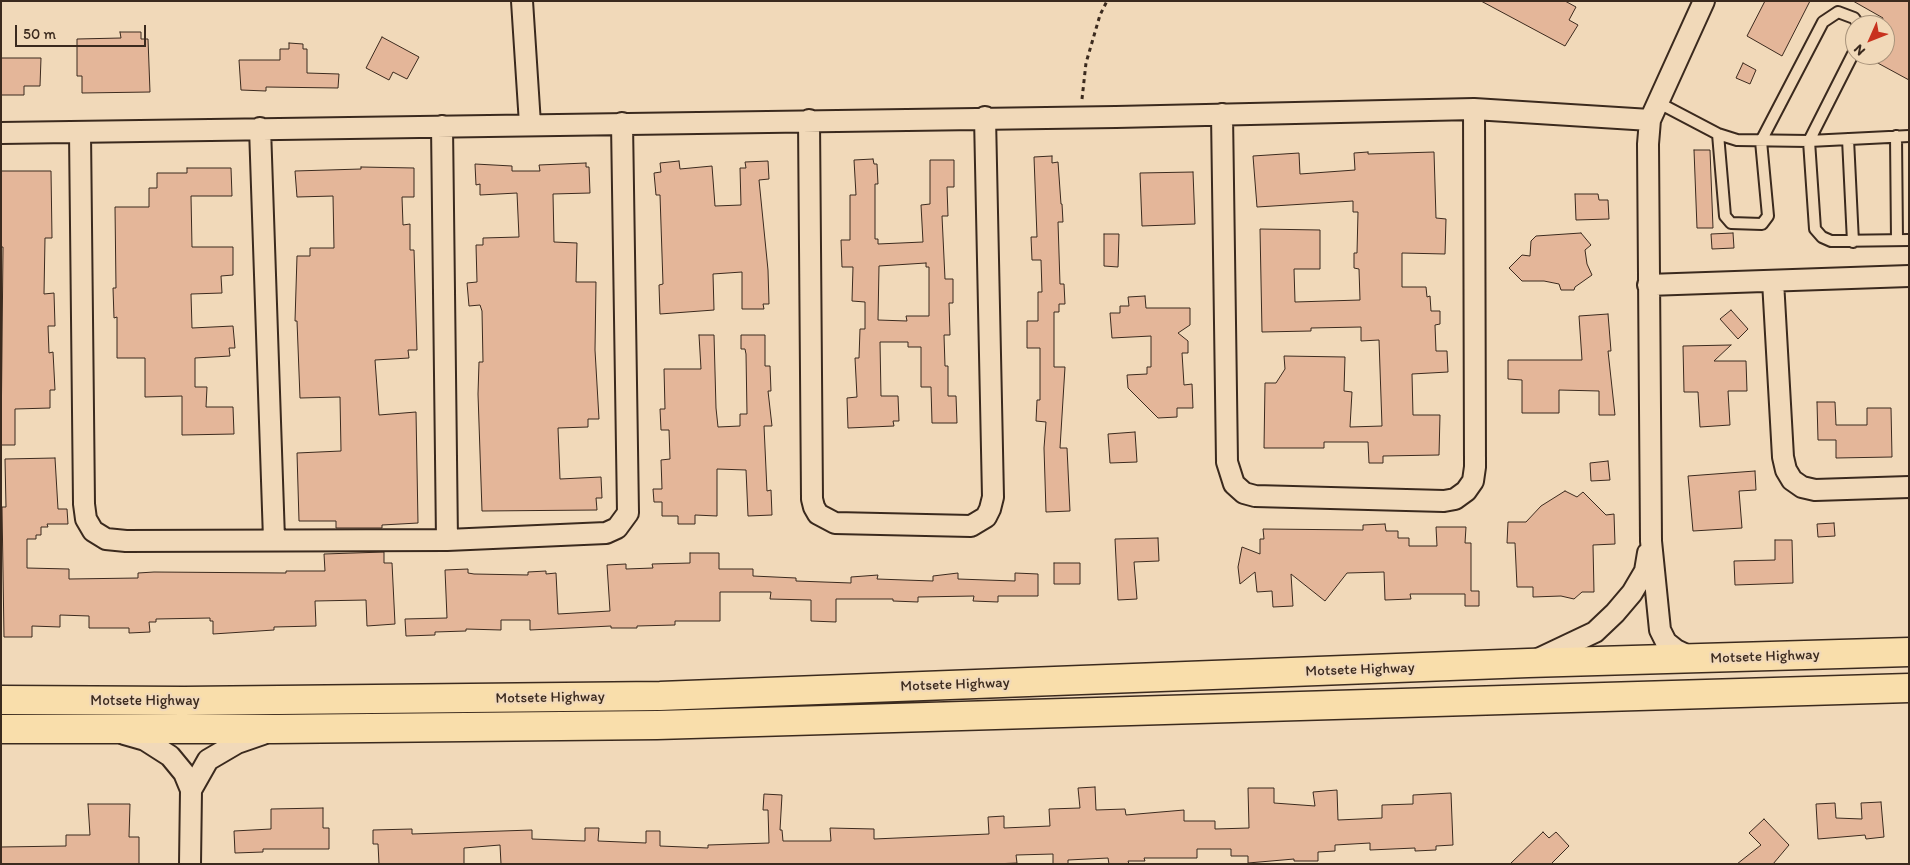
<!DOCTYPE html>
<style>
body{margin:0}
#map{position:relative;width:1910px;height:865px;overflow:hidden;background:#f1d9b9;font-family:Itim,sans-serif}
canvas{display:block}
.frame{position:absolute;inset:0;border:2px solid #3b2a1e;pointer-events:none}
.north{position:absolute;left:1845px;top:15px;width:50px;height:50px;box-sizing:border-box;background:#f1d9b9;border:1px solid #a8937b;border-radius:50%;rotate:226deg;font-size:14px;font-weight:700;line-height:20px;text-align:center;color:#3b2a1e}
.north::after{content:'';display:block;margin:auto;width:18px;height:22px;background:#c8321e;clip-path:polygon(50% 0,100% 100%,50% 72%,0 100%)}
.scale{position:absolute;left:15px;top:25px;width:131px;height:22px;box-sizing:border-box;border:2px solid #3b2a1e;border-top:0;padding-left:6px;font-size:15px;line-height:18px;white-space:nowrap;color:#3b2a1e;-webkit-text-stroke:4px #f1d9b9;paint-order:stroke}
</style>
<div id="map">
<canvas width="1910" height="865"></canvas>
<div class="frame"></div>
<div class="north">N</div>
<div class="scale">50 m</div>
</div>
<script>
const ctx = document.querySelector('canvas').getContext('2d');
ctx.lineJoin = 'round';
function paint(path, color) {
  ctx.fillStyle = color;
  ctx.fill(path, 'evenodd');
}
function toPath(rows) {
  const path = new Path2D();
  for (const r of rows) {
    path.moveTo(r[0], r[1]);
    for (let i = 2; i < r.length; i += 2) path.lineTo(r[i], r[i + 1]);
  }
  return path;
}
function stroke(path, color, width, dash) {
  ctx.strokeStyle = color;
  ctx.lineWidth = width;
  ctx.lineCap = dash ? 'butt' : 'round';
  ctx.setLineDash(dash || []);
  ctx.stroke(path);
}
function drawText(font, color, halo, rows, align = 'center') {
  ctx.font = font + ' Itim,sans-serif';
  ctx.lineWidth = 4.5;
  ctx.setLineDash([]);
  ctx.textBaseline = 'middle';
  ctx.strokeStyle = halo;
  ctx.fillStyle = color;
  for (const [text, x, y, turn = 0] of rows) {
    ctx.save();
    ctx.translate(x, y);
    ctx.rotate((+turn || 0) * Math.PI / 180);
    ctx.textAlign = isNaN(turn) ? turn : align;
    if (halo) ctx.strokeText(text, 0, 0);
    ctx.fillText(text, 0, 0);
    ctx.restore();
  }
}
const building = toPath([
 [1481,1,1565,1,1576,7,1569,20,1578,25,1565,46,1481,1],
 [1765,1,1810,1,1782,56,1747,36,1765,1],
 [1853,1,1909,1,1909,80,1863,55,1885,55,1885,25,1880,25,1883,18,1853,1],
 [120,32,141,32,141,39,148,39,150,92,82,93,82,76,77,76,77,39,121,38,120,32],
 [382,37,419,57,407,79,393,72,389,80,366,68,382,37],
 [289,43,303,44,303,49,307,49,307,73,339,74,338,88,266,87,266,91,241,90,239,60,280,60,280,49,289,49,289,43],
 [1,58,41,58,40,86,24,86,24,95,1,95,1,58],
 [1743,63,1756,70,1750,84,1736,78,1743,63],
 [1694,150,1710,150,1713,228,1697,228,1694,150],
 [1368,152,1368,154,1434,152,1436,218,1446,219,1445,254,1402,253,1402,287,1426,287,1427,297,1430,296,1431,311,1440,311,1440,324,1435,325,1436,351,1447,351,1448,372,1412,374,1413,415,1440,415,1439,455,1383,456,1383,463,1369,463,1368,442,1324,442,1324,448,1264,448,1265,383,1276,383,1285,369,1284,356,1345,357,1344,391,1352,392,1350,427,1382,426,1379,340,1361,341,1361,327,1311,328,1311,331,1262,332,1260,229,1320,230,1320,269,1294,269,1295,302,1360,300,1359,269,1354,268,1354,253,1357,253,1358,212,1353,212,1353,201,1257,207,1253,156,1299,153,1300,174,1355,170,1354,153,1368,152],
 [1052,156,1052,163,1058,162,1061,204,1062,204,1063,222,1058,222,1060,284,1064,284,1065,304,1059,304,1059,312,1054,312,1054,367,1065,367,1060,448,1067,448,1070,511,1046,512,1044,448,1046,422,1036,421,1037,400,1040,400,1040,348,1027,348,1027,321,1038,321,1038,292,1042,292,1041,260,1032,260,1031,237,1037,237,1034,157,1052,156],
 [873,159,874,164,877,164,878,184,875,184,875,239,878,239,878,244,923,242,921,205,930,204,930,160,954,160,954,187,947,187,948,216,942,216,945,279,953,279,953,303,949,303,950,335,944,335,945,366,948,366,948,396,956,396,957,423,932,423,931,387,921,387,921,347,908,347,908,342,880,342,881,396,898,396,899,421,893,421,894,426,848,428,847,398,857,397,855,358,859,358,860,329,865,329,865,302,852,301,853,267,842,267,841,240,850,240,850,195,856,195,854,160,873,159],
 [926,263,926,267,929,267,929,316,906,316,907,321,878,320,879,266,926,263],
 [679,161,680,169,712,166,715,206,741,205,740,168,746,168,745,162,768,161,769,179,759,180,768,270,769,304,763,304,764,309,742,309,742,272,713,274,714,310,660,314,659,285,663,284,660,195,656,195,654,173,661,172,660,163,679,161],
 [586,163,586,167,589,167,590,193,553,194,554,242,577,243,576,282,596,282,595,350,599,419,588,419,588,427,558,428,560,479,601,477,602,498,596,498,597,510,482,511,478,394,479,362,483,362,482,311,480,305,469,306,467,283,477,282,476,245,483,245,483,238,519,237,517,193,480,195,480,184,476,185,475,164,512,166,512,171,540,171,539,165,586,163],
 [361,167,414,168,414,197,402,197,403,225,410,224,410,250,414,250,417,350,408,350,409,358,375,360,379,415,416,412,418,523,382,525,382,528,336,528,336,521,299,521,297,453,341,451,340,397,300,398,297,321,295,321,297,256,310,256,310,248,334,248,333,196,297,197,295,171,361,169,361,167],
 [187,168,231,168,232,196,191,196,192,247,233,247,233,275,221,276,222,293,191,294,192,328,233,326,235,348,229,348,230,356,195,358,195,387,207,387,206,407,233,407,234,434,182,435,182,396,145,397,145,358,117,358,117,317,114,318,113,288,116,288,115,207,149,207,149,188,157,188,157,173,187,173,187,168],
 [1,171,51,171,52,238,45,238,44,294,54,293,55,326,48,326,49,353,53,352,55,390,50,390,50,408,15,409,15,445,1,445,3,247,1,247,1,171],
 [1193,172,1195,224,1142,226,1140,173,1193,172],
 [1575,194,1598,194,1599,200,1608,200,1609,219,1576,220,1575,194],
 [1581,233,1591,245,1585,250,1587,264,1592,275,1575,287,1574,290,1561,290,1559,284,1544,281,1522,281,1509,268,1522,255,1530,256,1531,241,1536,236,1581,233],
 [1733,233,1734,248,1712,249,1711,234,1733,233],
 [1104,234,1119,234,1118,267,1104,266,1104,234],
 [1145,296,1146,308,1190,308,1190,325,1178,333,1188,341,1188,353,1182,353,1184,385,1192,384,1193,408,1177,408,1177,417,1158,418,1128,388,1127,375,1147,374,1147,367,1151,367,1151,336,1112,338,1110,313,1120,313,1120,306,1129,306,1128,297,1145,296],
 [1731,310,1748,329,1738,339,1720,319,1731,310],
 [1608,314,1611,351,1608,351,1615,415,1599,415,1599,391,1559,390,1559,413,1522,413,1522,380,1508,379,1508,360,1582,360,1579,316,1608,314],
 [699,335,714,335,716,408,718,427,740,426,740,414,747,414,746,354,745,349,741,349,741,335,765,335,765,366,770,366,771,391,768,391,772,426,764,426,767,491,771,490,772,515,748,516,746,470,717,469,717,516,695,515,695,524,678,524,678,516,662,516,662,502,654,502,653,489,662,489,661,460,670,459,669,430,661,430,660,409,665,409,664,369,701,369,699,335],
 [1731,345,1714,361,1746,361,1747,391,1728,391,1730,425,1700,427,1698,392,1684,392,1683,346,1731,345],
 [1817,402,1835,402,1836,425,1867,425,1867,408,1891,408,1892,457,1836,458,1836,440,1818,440,1817,402],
 [1135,432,1137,462,1110,463,1108,434,1135,432],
 [55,458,58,509,67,509,68,524,47,524,48,527,41,527,41,535,36,535,36,539,27,539,27,568,69,569,69,579,138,578,138,573,154,572,286,573,286,571,325,571,324,554,384,552,384,563,392,563,395,624,367,626,366,600,315,601,316,626,274,627,274,630,213,634,213,621,210,621,210,618,156,619,156,622,149,622,150,632,129,633,129,628,89,628,89,616,60,615,60,627,32,626,32,637,4,637,2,507,6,507,5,459,55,458],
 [1608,461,1610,480,1591,481,1590,463,1608,461],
 [1755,471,1756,490,1739,491,1742,528,1693,531,1688,476,1755,471],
 [1565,491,1577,497,1583,492,1606,515,1614,514,1615,544,1593,545,1594,592,1582,592,1574,599,1561,596,1533,597,1533,587,1517,587,1515,543,1507,543,1508,522,1526,522,1541,506,1565,491],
 [1834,523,1835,536,1818,537,1817,524,1834,523],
 [1385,524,1386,531,1398,531,1398,538,1409,538,1409,546,1437,546,1436,527,1466,527,1465,543,1471,543,1471,591,1479,591,1479,606,1465,606,1465,594,1410,594,1411,599,1385,600,1384,572,1347,573,1325,601,1291,574,1293,606,1273,607,1272,591,1257,592,1255,572,1240,584,1238,567,1242,547,1260,554,1260,539,1264,539,1263,529,1363,530,1363,525,1385,524],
 [1158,538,1159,561,1134,562,1137,599,1118,600,1115,539,1158,538],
 [1775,540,1792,540,1793,583,1735,585,1734,561,1775,560,1775,540],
 [690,553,719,553,719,569,753,569,753,576,796,578,796,581,851,583,851,577,878,575,877,579,933,581,933,576,958,573,958,579,1015,581,1015,573,1038,574,1038,596,998,596,998,602,973,601,974,596,918,597,918,602,893,601,893,599,836,599,836,622,811,621,811,600,770,599,771,592,720,592,720,621,675,621,675,625,637,626,637,628,611,628,611,626,530,630,530,620,501,620,501,630,466,629,466,631,435,632,435,635,406,636,405,619,447,618,445,570,468,569,468,573,474,574,528,575,528,572,546,571,546,574,556,573,558,614,610,611,607,565,626,564,626,569,653,568,652,564,690,563,690,553],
 [1054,563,1080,563,1080,584,1054,584,1054,563],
 [1095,787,1096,810,1125,809,1126,815,1184,810,1184,821,1215,821,1215,829,1249,828,1248,788,1274,788,1274,803,1315,806,1313,792,1337,790,1338,820,1382,818,1382,805,1413,804,1413,795,1451,793,1453,845,1436,846,1436,850,1415,851,1415,848,1370,850,1370,843,1335,845,1335,851,1318,852,1318,861,1294,861,1294,859,1248,863,1248,856,1231,856,1231,849,1197,849,1197,858,1144,858,1145,861,1128,861,1129,864,1109,864,1108,858,1068,860,1068,864,1053,864,1053,854,1016,855,1017,863,993,864,501,864,500,845,464,848,464,864,379,864,378,844,373,844,373,830,412,829,412,834,532,830,532,839,585,841,585,828,599,828,598,841,646,843,646,831,660,831,660,846,708,848,708,845,769,843,768,810,763,810,764,794,782,795,780,830,782,830,783,841,831,841,830,828,874,829,874,839,989,834,988,817,1004,816,1004,828,1050,826,1049,809,1080,808,1078,788,1095,787],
 [1881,802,1884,837,1866,839,1865,835,1818,839,1816,804,1835,803,1836,818,1862,819,1861,803,1881,802],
 [88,804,130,804,129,837,139,837,139,864,1,864,1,847,66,846,66,835,90,835,88,804],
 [323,808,323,828,329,828,329,849,263,849,263,852,235,853,234,831,271,829,271,809,323,808],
 [1764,819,1789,845,1773,864,1737,864,1761,845,1749,833,1764,819],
 [1543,832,1549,838,1556,832,1569,846,1551,864,1510,864,1543,832]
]);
paint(building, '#e4b699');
stroke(building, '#3b2a1e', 1);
const service = toPath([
 [1659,103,1718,134,1737,140,1809,141,1855,50],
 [1718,134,1725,216,1731,223,1762,224,1768,216,1761,141,1823,22,1838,12,1854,18,1859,25],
 [1896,136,1897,240],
 [1909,136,1809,141,1815,229,1822,237,1831,241,1909,240],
 [1848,139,1853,242]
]);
const minor = toPath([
 [522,1,530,124],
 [1222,114,1227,462,1234,484,1244,493,1255,496,1444,501,1455,499,1466,491,1473,481,1475,467,1474,109],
 [809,120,812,499,814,507,818,514,835,523,971,526,986,517,990,509,993,497,985,117],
 [442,126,447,540],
 [260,128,274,539],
 [80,132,84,504,86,519,93,531,106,539,126,541,447,540,606,533,617,528,628,513,622,123],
 [1,133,1116,117,1474,109,1650,120],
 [1773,281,1783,457,1786,470,1792,480,1802,487,1815,490,1909,487],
 [1648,285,1909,276],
 [1693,658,1676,650,1666,642,1660,630,1651,541,1648,144,1650,120,1704,1],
 [1538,659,1595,632,1615,613,1632,593,1645,571,1648,553],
 [124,734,145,740,170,756,184,773,191,790,190,864],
 [191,790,208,760,237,743,263,734]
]);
const trunk = toPath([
 [1,700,184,701,660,696,1528,663,1909,652],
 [1,729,274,729,657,725,1909,688]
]);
stroke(service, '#3b2a1e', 14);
stroke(minor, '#3b2a1e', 24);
stroke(trunk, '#3b2a1e', 31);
stroke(toPath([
 [1082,99,1086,63,1100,15,1107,1]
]), '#3b2a1e', 3, [4, 4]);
stroke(service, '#f1d9b9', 10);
stroke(minor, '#f1d9b9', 20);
stroke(trunk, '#f9deab', 28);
drawText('15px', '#3b2a1e', '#f1d9b9', [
 ["Motsete Highway",1765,657,-2],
 ["Motsete Highway",1360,670,-2],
 ["Motsete Highway",955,685,-2],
 ["Motsete Highway",550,698,-1],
 ["Motsete Highway",145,701]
]);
</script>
